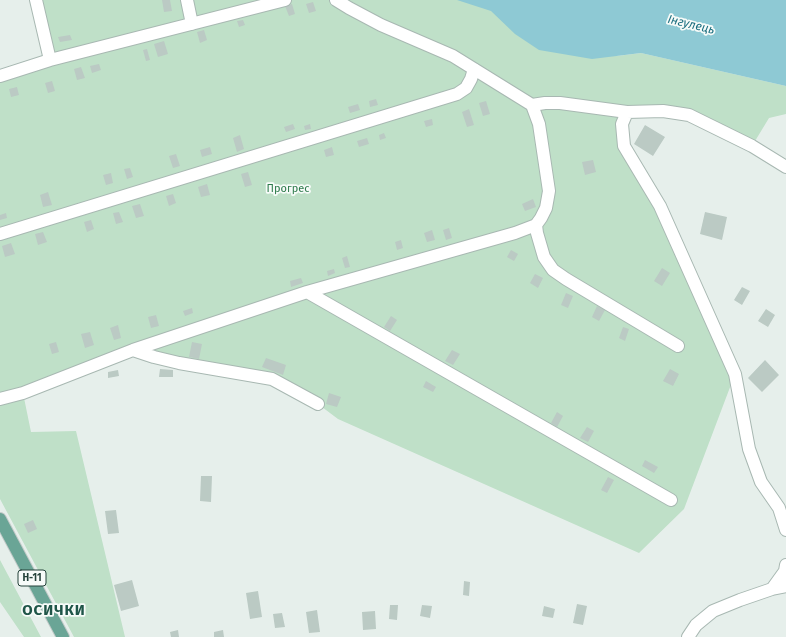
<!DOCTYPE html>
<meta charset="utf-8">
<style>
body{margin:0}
canvas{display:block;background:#e6efeb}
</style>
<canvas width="786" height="637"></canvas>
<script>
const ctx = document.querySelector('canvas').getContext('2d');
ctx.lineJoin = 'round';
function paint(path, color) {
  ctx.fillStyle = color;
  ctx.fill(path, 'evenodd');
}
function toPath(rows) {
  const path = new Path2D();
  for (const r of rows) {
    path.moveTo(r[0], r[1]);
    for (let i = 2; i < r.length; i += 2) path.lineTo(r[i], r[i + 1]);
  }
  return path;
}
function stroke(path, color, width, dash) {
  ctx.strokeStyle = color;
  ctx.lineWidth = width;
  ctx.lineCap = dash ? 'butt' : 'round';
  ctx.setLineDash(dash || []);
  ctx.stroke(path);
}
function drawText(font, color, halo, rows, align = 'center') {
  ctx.font = font + ' "Fira Sans",sans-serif';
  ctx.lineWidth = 3.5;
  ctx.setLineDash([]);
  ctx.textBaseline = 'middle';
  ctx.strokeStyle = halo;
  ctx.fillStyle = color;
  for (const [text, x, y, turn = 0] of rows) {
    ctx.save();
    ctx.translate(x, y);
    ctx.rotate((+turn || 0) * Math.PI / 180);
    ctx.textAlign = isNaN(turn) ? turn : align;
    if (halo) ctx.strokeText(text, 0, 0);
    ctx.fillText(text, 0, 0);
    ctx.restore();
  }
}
paint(toPath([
 [36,0,507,0,617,56,641,53,786,86,786,114,769,118,752,146,689,115,627,112,625,146,735,374,684,509,639,553,338,419,318,404,272,379,133,350,23,393,31,432,76,431,125,637,74,637,0,499,0,76,50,60],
 [0,560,8,575,41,637,24,637,0,602]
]), '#bfe0c8');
paint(toPath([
 [457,0,786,0,786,86,641,53,592,59,539,50,515,34,491,11]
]), '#8ec9d4');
paint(toPath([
 [162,0,170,0,172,11,164,12],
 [313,2,316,11,309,13,306,4],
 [292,4,295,14,289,16,285,6],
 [243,20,245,25,239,27,237,21],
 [204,30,207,40,200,43,197,32],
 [70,35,72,40,60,42,58,37],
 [164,41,168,54,158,57,154,44],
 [147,49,150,60,146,61,143,50],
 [99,64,101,70,92,73,90,66],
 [81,67,85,78,77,80,74,69],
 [52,81,55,91,48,93,45,83],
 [17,87,19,95,11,97,9,89],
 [376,99,378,105,370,107,369,101],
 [486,101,490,114,483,116,479,103],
 [358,104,360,110,350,113,348,107],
 [469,109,474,125,467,127,462,112],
 [432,119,433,125,426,127,424,121],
 [293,124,295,129,286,132,284,127],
 [310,124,311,129,305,130,304,126],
 [645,125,665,137,653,156,634,144],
 [384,133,386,138,380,140,379,135],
 [240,135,244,149,237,152,233,138],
 [367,138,369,144,359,147,357,141],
 [210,147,212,154,202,157,200,150],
 [332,147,334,155,326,157,324,150],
 [176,154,180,166,173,168,169,156],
 [593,160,596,172,585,175,582,162],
 [130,168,133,177,127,179,124,169],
 [248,172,252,185,245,187,241,174],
 [111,173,113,183,106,185,103,175],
 [207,184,210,195,201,197,198,187],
 [48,192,52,205,43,207,40,195],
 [173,194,176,203,169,206,166,196],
 [533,199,536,207,525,211,522,204],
 [140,204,144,216,136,218,132,206],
 [119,212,123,222,116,224,113,213],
 [705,212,727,217,722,240,700,234],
 [6,213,7,218,0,220,0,215],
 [91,220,94,229,87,232,84,222],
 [449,228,452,238,446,240,443,230],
 [432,230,435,240,427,242,424,233],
 [43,232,47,242,38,245,35,234],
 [401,240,403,248,397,250,395,242],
 [11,243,15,254,5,257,2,246],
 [511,250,518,254,514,261,507,257],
 [347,256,350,267,345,268,342,258],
 [662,268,670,273,662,286,654,281],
 [334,269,335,273,328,276,327,271],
 [535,274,543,278,538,288,530,283],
 [301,278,303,283,291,287,290,281],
 [742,287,750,291,742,305,734,300],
 [566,293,573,296,568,308,561,305],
 [597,306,605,310,599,321,592,317],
 [192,308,193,313,185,316,183,311],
 [766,309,775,315,768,327,758,321],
 [156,315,159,326,151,328,148,317],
 [391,316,397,320,390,331,384,327],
 [118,325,121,338,114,340,110,328],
 [623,327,629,329,625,341,619,338],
 [90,332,94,345,85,348,81,334],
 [56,342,59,352,52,354,49,344],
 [192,342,202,344,199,359,189,357],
 [452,350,460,354,453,365,445,361],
 [266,358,286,365,283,375,262,367],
 [765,360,779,375,762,392,748,378],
 [160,369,173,370,173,377,159,377],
 [670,369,679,374,673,386,663,381],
 [118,370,119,376,108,378,108,372],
 [426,381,436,387,433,392,423,387],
 [329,393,341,397,337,407,326,404],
 [557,412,563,416,557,427,551,423],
 [587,427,594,431,588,442,580,438],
 [645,460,658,467,654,473,642,466],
 [201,476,212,476,211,502,200,501],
 [608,477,614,480,607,493,601,490],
 [116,510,119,533,108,534,105,511],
 [33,520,37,529,28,533,24,524],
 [132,580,139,606,121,611,114,585],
 [464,581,470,582,469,596,463,595],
 [258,591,262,617,250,619,246,593],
 [577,604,587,606,583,625,573,623],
 [390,605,398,605,397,620,389,619],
 [422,605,432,606,430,618,420,616],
 [544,606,555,609,553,618,542,616],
 [317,610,320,632,309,633,306,612],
 [375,611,376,629,363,630,362,612],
 [282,613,285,627,275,628,273,614],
 [178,630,179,637,171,637,170,632],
 [223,630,224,637,214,637,214,632]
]), '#bbcac4');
const minor = toPath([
 [36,0,50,60],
 [187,0,192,24],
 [0,76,50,60,285,0],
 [532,105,545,103,560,103,627,112,663,111,689,115,752,146,786,167],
 [627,112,622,124,624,146,660,206,735,374,749,449,761,482,779,508,786,530],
 [536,225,537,233,544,257,553,270,566,279,678,346],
 [0,234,457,94,466,88,471,79,474,69],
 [307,292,671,500],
 [133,350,154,357,179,363,272,379,318,404],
 [0,399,23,393,133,350,307,292,515,233,536,225,541,218,546,208,549,191,539,124,532,105,453,56,381,25,349,8,336,0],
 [772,589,785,571,786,565],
 [688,637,696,625,713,611,740,600,772,589,786,586]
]);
const major = toPath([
 [0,519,63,637]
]);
stroke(minor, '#a8b8b2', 14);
stroke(major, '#c2cac8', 14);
stroke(minor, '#fff', 12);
stroke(major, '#6aa596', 12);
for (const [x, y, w] of [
 [32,578,28]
]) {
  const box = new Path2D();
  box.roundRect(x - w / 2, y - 8, w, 16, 3);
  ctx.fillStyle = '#f7fbf9';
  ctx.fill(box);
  stroke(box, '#24423a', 1);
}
drawText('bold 10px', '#24423a', null, [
 ["Н-11",32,578]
]);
drawText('11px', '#2d7a4b', '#f7fbf9', [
 ["Прогрес",288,189]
]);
drawText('italic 12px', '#1c6f80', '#f7fbf9', [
 ["Інгулець",691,25,14]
]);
ctx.letterSpacing = '1px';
drawText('bold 15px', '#1f5548', '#f7fbf9', [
 ["ОСИЧКИ",54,611]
]);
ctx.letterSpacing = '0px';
</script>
